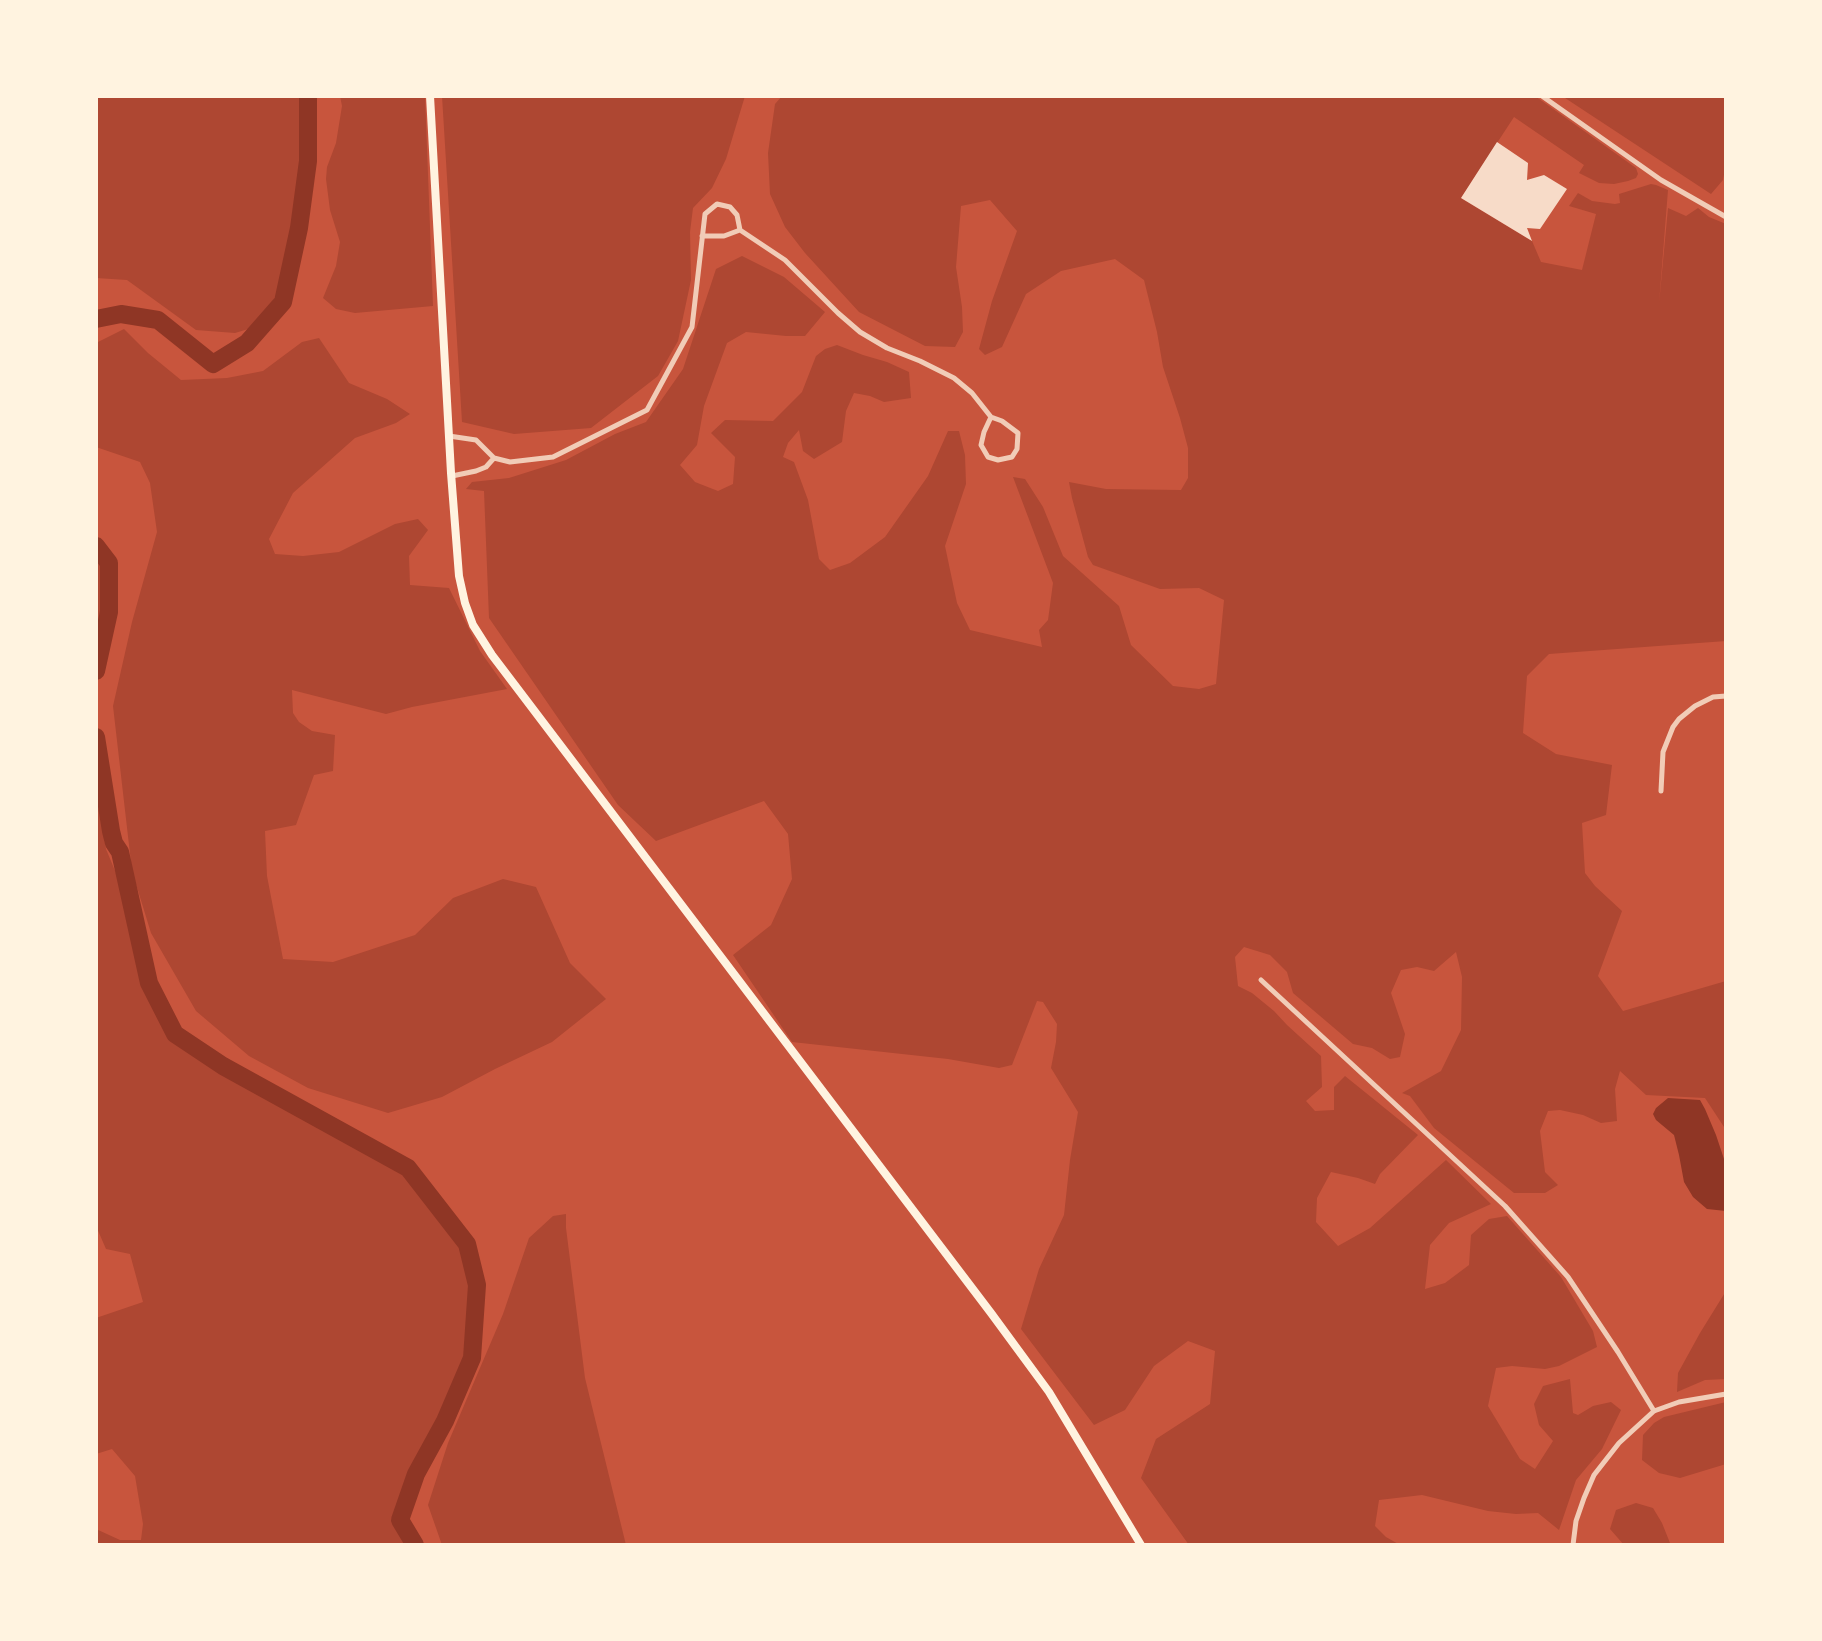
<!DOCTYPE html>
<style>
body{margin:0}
#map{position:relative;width:1822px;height:1641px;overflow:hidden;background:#c8553d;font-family:"IBM Plex Serif",serif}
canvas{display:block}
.frame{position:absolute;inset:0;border:98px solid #fff3e0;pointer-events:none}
</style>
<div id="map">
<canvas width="1822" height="1641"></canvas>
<div class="frame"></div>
</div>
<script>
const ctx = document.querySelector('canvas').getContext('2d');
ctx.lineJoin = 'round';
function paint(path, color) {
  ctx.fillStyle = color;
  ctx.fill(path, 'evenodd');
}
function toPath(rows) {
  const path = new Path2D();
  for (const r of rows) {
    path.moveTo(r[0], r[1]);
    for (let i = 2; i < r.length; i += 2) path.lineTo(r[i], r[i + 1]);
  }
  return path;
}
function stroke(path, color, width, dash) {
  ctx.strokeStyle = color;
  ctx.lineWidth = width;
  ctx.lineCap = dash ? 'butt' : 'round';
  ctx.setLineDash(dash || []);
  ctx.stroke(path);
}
paint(toPath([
 [96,96,302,96,305,124,291,247,280,290,255,327,235,333,196,330,127,280,96,278],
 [340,96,425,96,433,306,355,313,336,309,323,298,336,266,340,242,330,210,326,179,327,167,336,143,342,106],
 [442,96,745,96,726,159,712,188,693,208,690,232,691,280,678,341,658,376,591,428,514,434,462,422],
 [782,96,1535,96,1636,168,1638,174,1636,178,1628,181,1614,184,1599,183,1579,173,1584,165,1514,117,1461,198,1532,241,1541,262,1582,270,1596,214,1569,206,1578,193,1592,201,1615,204,1620,203,1619,194,1651,184,1656,185,1668,190,1659,304,1668,208,1686,216,1698,208,1709,217,1726,224,1726,641,1549,654,1527,676,1523,733,1556,754,1612,765,1606,815,1582,823,1585,873,1595,886,1622,911,1598,976,1623,1011,1726,981,1726,1130,1705,1098,1646,1095,1620,1071,1615,1089,1617,1121,1601,1123,1583,1115,1560,1110,1548,1111,1540,1131,1545,1172,1558,1185,1545,1193,1514,1193,1434,1128,1410,1096,1402,1093,1441,1071,1461,1030,1462,977,1456,952,1434,971,1417,967,1401,970,1391,993,1405,1034,1400,1057,1390,1059,1372,1048,1353,1044,1293,993,1287,972,1270,955,1244,947,1235,957,1238,986,1252,993,1274,1011,1287,1025,1321,1056,1322,1087,1306,1101,1315,1111,1334,1110,1334,1087,1345,1076,1418,1135,1380,1174,1375,1184,1358,1178,1331,1172,1317,1198,1316,1222,1338,1246,1370,1228,1446,1160,1491,1204,1449,1223,1430,1245,1425,1289,1445,1283,1469,1265,1471,1235,1489,1219,1507,1216,1561,1277,1593,1331,1597,1347,1559,1366,1545,1369,1512,1366,1496,1368,1488,1406,1520,1459,1535,1469,1553,1441,1539,1425,1534,1404,1543,1386,1570,1379,1573,1413,1578,1415,1593,1406,1611,1402,1621,1410,1602,1449,1576,1480,1559,1530,1538,1513,1516,1514,1488,1511,1422,1495,1379,1500,1375,1526,1386,1537,1400,1545,1189,1545,1141,1478,1156,1439,1210,1404,1215,1351,1188,1341,1154,1366,1125,1410,1094,1425,1021,1329,1039,1269,1064,1215,1070,1160,1078,1112,1051,1068,1056,1042,1057,1024,1043,1002,1037,1001,1012,1065,999,1068,948,1059,792,1042,733,955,771,925,792,879,788,834,764,801,656,841,618,805,489,618,484,491,466,489,472,482,509,478,566,460,615,434,646,422,683,369,716,269,742,256,784,277,825,312,805,336,786,336,746,332,727,343,704,406,697,445,680,465,695,482,718,491,733,484,735,457,711,433,725,420,773,421,802,392,816,356,825,349,837,345,863,355,887,362,909,372,911,398,884,402,870,396,854,393,846,411,842,442,814,459,803,451,799,430,788,443,783,457,794,462,808,500,819,559,830,570,850,563,885,537,928,476,948,431,959,431,965,455,966,484,945,546,957,603,970,630,1042,647,1039,630,1048,620,1053,583,1013,477,1025,479,1043,507,1063,556,1119,606,1131,645,1173,686,1199,689,1216,684,1224,600,1199,588,1160,589,1093,565,1088,557,1072,498,1069,482,1106,489,1181,490,1188,478,1188,448,1180,418,1163,367,1157,332,1144,280,1115,259,1061,271,1026,294,1002,347,985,355,979,349,992,301,1017,231,990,200,961,206,956,267,962,307,963,332,955,347,925,346,859,312,805,253,785,227,770,194,768,153,775,104],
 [1562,96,1726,96,1726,164,1723,180,1711,194],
 [124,329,148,353,181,380,227,378,263,371,302,342,319,338,349,383,387,399,410,414,396,423,355,438,293,493,269,539,275,554,303,556,339,552,395,524,418,519,428,530,409,556,410,585,449,588,480,651,507,689,412,707,386,714,292,690,293,713,299,722,312,731,335,735,333,771,314,775,296,825,265,831,267,876,283,959,333,962,415,935,453,898,503,879,536,887,570,963,606,999,552,1042,495,1069,442,1097,388,1113,308,1088,249,1056,196,1011,151,933,132,871,113,706,132,622,157,532,150,483,140,462,96,447,96,343],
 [96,546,109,563,109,612,96,671],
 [96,793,106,849,132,912,149,983,175,1034,223,1066,408,1168,467,1244,477,1285,472,1358,445,1421,416,1474,400,1520,415,1545,96,1545,96,1529,120,1540,141,1540,143,1524,135,1476,112,1449,96,1454,96,1318,143,1302,130,1254,106,1249,96,1226],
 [566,1214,566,1228,585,1378,626,1545,442,1545,428,1505,448,1443,503,1314,529,1238,553,1216],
 [1726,1291,1726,1379,1705,1380,1677,1392,1678,1373,1700,1333],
 [1726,1402,1726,1464,1680,1478,1659,1473,1642,1460,1643,1435,1654,1423,1664,1417],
 [1636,1503,1653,1508,1662,1523,1670,1543,1674,1545,1624,1545,1610,1529,1616,1510]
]), '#ae4732');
paint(toPath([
 [1668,1098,1700,1100,1705,1109,1716,1135,1726,1165,1726,1211,1707,1209,1693,1197,1684,1182,1679,1155,1674,1135,1656,1120,1653,1114,1656,1108]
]), '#8f3625');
stroke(toPath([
 [96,319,121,314,158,320,213,364,247,343,283,302,299,228,308,161,308,96],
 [96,546,109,563,109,612,96,671],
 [96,737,111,831,114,843,120,852,149,983,175,1034,223,1066,408,1168,467,1244,477,1285,472,1358,445,1421,416,1474,400,1520,415,1545]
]), '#8f3625', 18);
paint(toPath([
 [1497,142,1528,163,1527,180,1544,175,1567,189,1540,229,1527,228,1532,241,1461,198]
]), '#f7dbc8');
stroke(toPath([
 [1542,96,1661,180,1726,217],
 [702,236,724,236,740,230],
 [449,436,476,440,494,458,510,462,553,457,647,410,692,327,705,214,717,204,730,207,737,215,740,230,785,260,838,313,860,332,887,348,920,361,954,378,972,393,991,417,1002,421,1018,433,1017,449,1012,457,998,460,988,457,981,445,984,432,991,417],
 [452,476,476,471,486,467,494,458],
 [1661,791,1663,752,1673,727,1679,719,1695,706,1713,697,1726,696],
 [1261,980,1505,1206,1568,1277,1618,1352,1654,1411],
 [1573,1545,1576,1521,1584,1498,1594,1475,1619,1443,1654,1411,1679,1402,1726,1394]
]), '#f1ccb7', 5);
stroke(toPath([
 [430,96,451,473,459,576,465,603,473,625,492,655,991,1313,1049,1392,1141,1545]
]), '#fff3e0', 8);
</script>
